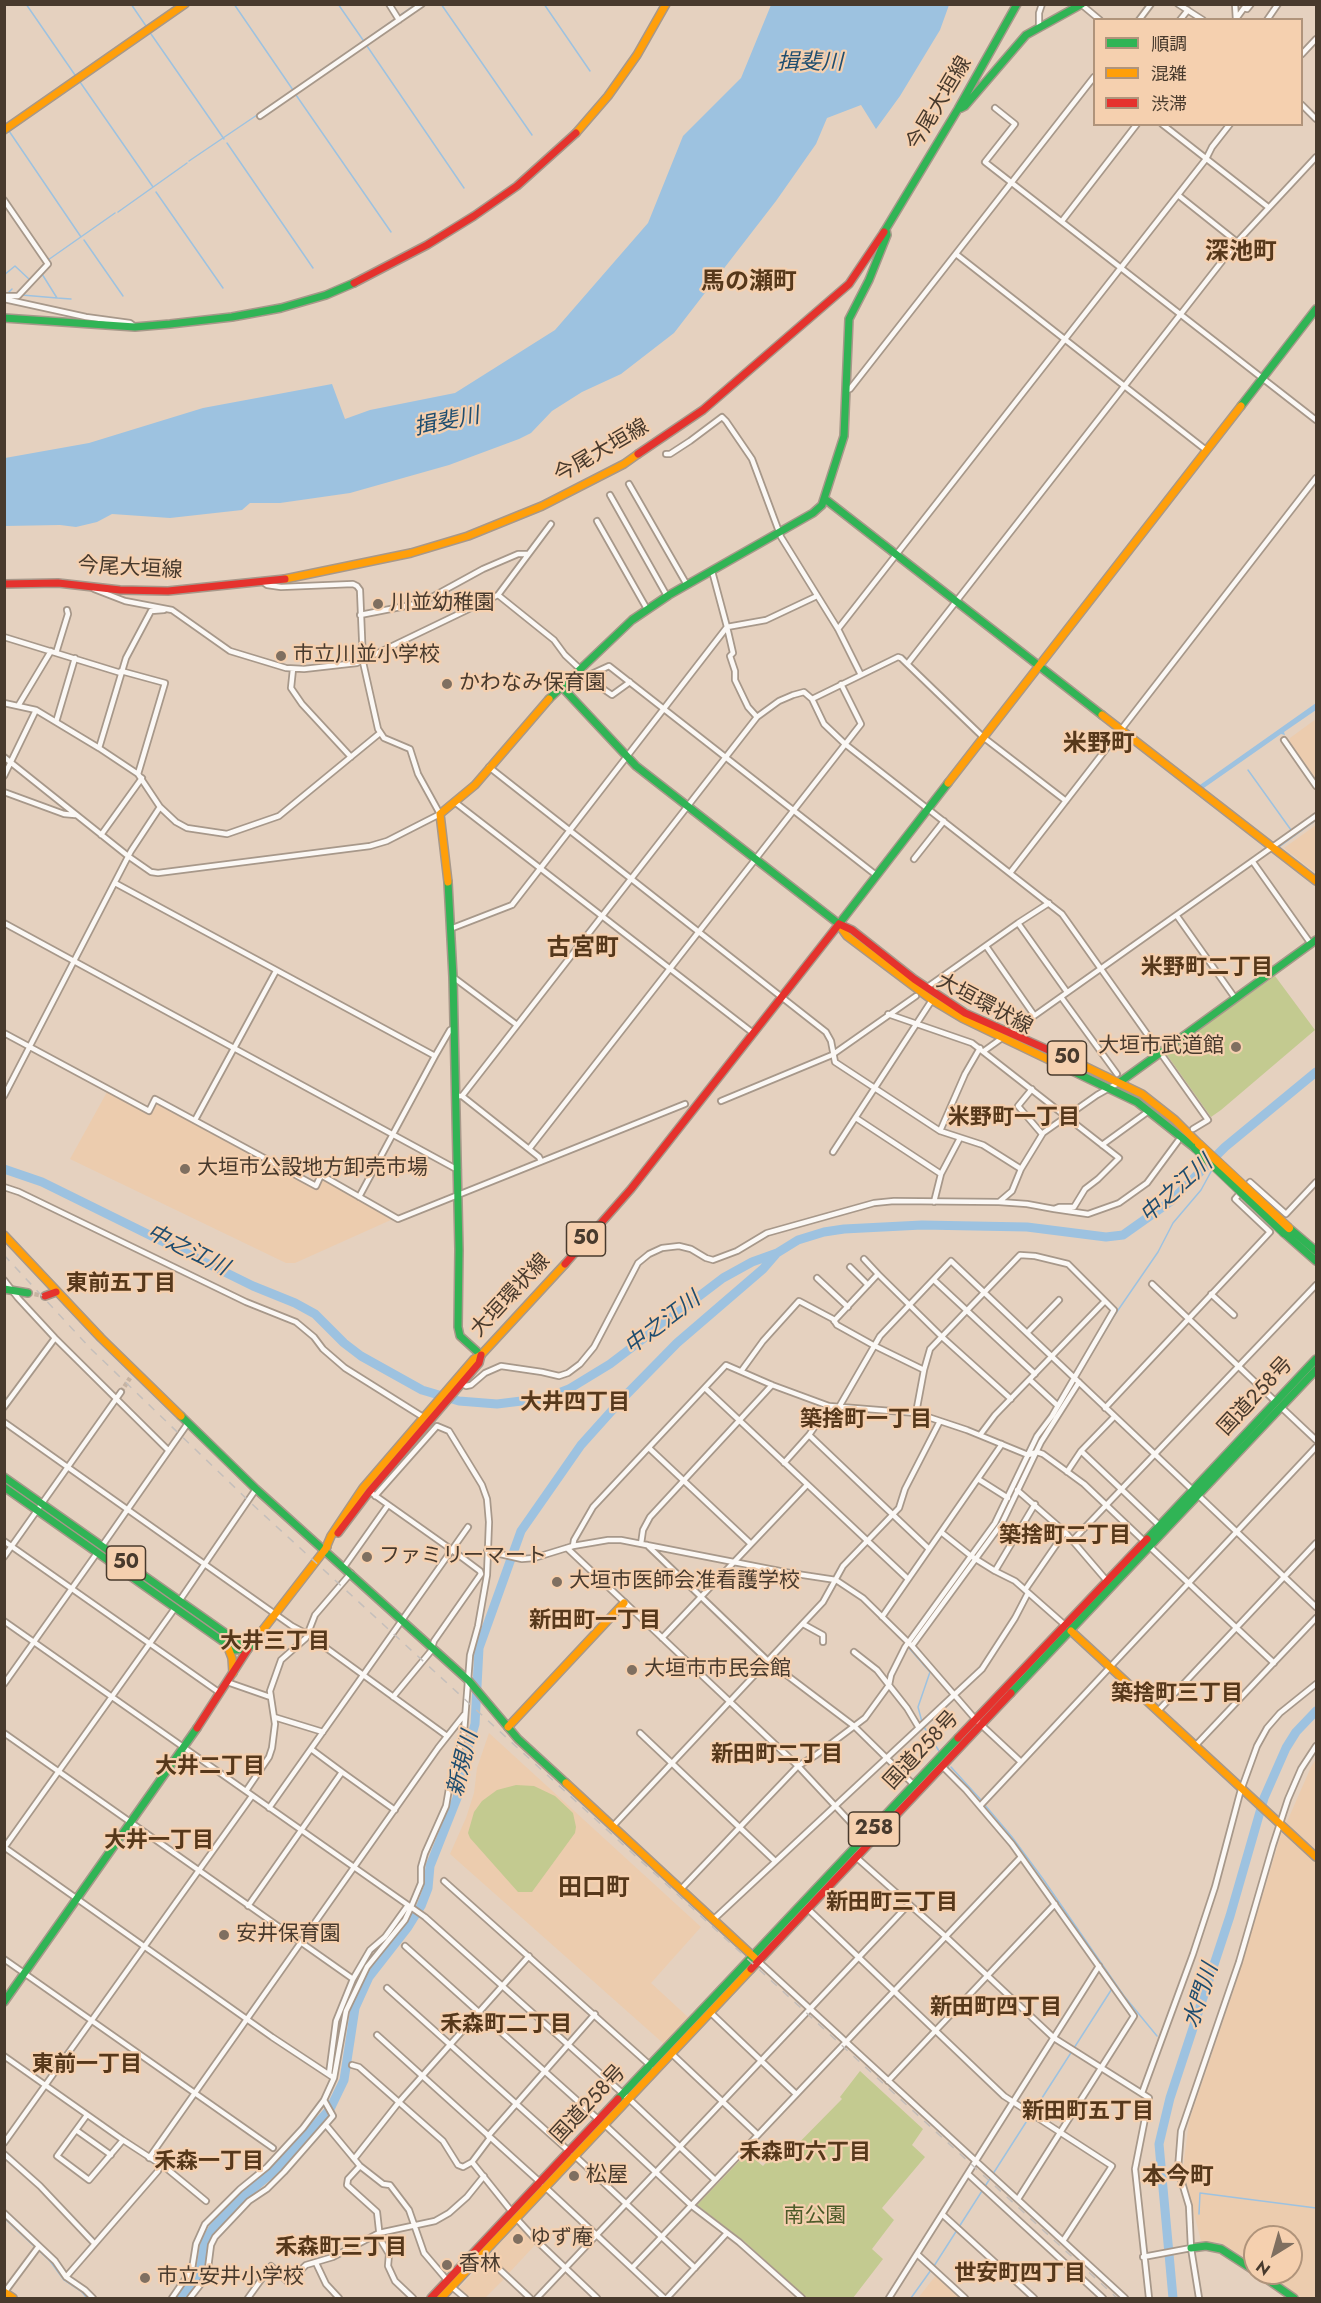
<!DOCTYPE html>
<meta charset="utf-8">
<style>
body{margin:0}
#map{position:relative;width:1321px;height:2303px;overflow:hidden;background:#e5d1bf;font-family:Jost,"Noto Sans JP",sans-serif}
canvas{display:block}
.frame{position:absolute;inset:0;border:6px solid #483a2d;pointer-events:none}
.legend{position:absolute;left:1093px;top:18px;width:210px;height:108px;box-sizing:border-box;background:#f5d0af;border:2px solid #b0947b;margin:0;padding:8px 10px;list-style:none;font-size:18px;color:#483a2d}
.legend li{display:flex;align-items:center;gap:12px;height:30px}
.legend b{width:30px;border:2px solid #b0947b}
.north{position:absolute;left:1243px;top:2225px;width:60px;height:60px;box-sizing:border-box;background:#f5d0af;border:2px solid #b0947b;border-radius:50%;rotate:217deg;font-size:16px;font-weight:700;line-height:24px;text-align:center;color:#483a2d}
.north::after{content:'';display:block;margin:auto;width:21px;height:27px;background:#7f6f60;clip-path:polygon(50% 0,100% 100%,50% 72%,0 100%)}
</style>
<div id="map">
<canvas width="1321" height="2303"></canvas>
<div class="frame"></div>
<ul class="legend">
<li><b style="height:8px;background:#30b455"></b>順調</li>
<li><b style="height:8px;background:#ff9f0a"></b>混雑</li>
<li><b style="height:8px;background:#e5322d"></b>渋滞</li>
</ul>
<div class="north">N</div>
</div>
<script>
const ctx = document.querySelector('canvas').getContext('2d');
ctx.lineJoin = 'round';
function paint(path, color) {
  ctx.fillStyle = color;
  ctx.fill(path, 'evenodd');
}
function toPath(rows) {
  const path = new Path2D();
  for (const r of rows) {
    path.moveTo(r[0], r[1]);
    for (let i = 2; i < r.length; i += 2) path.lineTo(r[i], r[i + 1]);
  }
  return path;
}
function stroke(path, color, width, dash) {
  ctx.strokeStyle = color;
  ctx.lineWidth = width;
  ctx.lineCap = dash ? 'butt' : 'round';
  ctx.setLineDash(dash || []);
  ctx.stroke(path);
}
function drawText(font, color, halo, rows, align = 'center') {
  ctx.font = font + ' Jost,"Noto Sans JP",sans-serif';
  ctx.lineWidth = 4.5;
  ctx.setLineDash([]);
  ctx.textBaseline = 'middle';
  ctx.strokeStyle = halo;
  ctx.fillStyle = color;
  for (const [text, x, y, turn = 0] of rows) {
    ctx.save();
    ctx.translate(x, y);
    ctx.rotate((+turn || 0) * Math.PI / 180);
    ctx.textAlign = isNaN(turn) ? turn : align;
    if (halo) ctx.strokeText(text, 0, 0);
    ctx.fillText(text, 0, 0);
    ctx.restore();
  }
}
paint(toPath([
 [1316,719,1316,780,1289,742,1290,738],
 [1316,825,1316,873,1284,848],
 [107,1092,149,1115,156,1102,315,1189,321,1179,393,1219,295,1263,286,1263,70,1159],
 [489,1733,701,1927,651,1983,689,2018,664,2044,450,1854,466,1818,474,1793,477,1768],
 [1316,1759,1316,1853,1286,1824,1311,1767],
 [1283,1828,1316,1860,1316,2298,1302,2298,1267,2273,1291,2273,1291,2237,1255,2237,1255,2264,1221,2243,1201,2241,1183,2169,1189,2121,1234,1989],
 [518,2224,536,2244,509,2273,489,2255],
 [485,2261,504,2279,485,2298,469,2298,458,2289],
 [937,2274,963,2298,918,2298]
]), '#ecccae');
paint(toPath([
 [1275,976,1315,1030,1221,1110,1211,1117,1167,1055,1182,1041],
 [516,1785,534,1786,555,1796,573,1813,576,1827,575,1833,532,1892,518,1892,470,1838,468,1833,474,1812,482,1801,497,1790],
 [860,2071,923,2129,912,2145,925,2157,882,2208,894,2220,872,2249,883,2259,853,2298,807,2298,745,2242,697,2205,747,2153,763,2166,774,2154,782,2160,842,2099,840,2097]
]), '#c3ca90');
paint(toPath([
 [771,5,949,5,940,30,900,96,876,129,861,105,827,118,816,144,776,201,674,333,621,374,582,392,552,411,531,433,519,439,449,465,350,493,280,503,250,503,242,510,170,518,112,514,97,522,76,527,60,525,5,526,5,458,89,443,203,408,332,384,345,419,370,410,455,393,555,330,648,223,683,136,741,78],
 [1316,703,1316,710,1284,732,1285,735,1281,734,1201,790,1197,787]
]), '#9dc2e0');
stroke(toPath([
 [26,4,75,75],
 [131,4,146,26],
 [234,4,293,90],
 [338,4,363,40],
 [441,4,532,135],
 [544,4,590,71],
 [399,16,416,4],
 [151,34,224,139],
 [367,46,464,188],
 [329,65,395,19],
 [80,82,153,187],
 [296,95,391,232],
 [260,113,327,66],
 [4,125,5,125],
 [9,131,81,237],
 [227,143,313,268],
 [189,161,257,115],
 [156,192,223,288],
 [118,212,187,163],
 [84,240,123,296],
 [48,260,115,213],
 [4,275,15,266,30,280,44,264],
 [7,294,12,289],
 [22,295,57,298,42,274],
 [57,298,71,299],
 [1290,744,1316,781],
 [1248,770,1291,830],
 [1279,847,1316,820],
 [1218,1159,1225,1147],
 [1077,1378,1114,1316,1158,1252,1173,1223,1201,1190,1213,1168],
 [1064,1402,1069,1392],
 [1036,1445,1049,1426],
 [922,1722,918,1707,930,1672,909,1648,998,1524,1025,1471],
 [924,1727,939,1751],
 [951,1767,981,1800],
 [984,1804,1012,1837,1043,1879,1124,1996,1157,2036],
 [1033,2112,1115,1984],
 [1199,2214,1200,2193,1316,2208],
 [4,2218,50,2261,64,2280,82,2292,87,2298],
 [934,2266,1030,2116],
 [911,2298,931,2270]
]), '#9dc2e0', 1.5);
stroke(toPath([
 [4,1169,42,1182,253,1286,295,1303,315,1314,344,1343,361,1356,422,1390,459,1401,497,1404,546,1398,569,1389,610,1364,723,1278,752,1262,777,1253,798,1240,824,1232,844,1229,922,1225,1027,1227,1106,1237,1123,1235,1171,1201,1225,1147,1316,1072],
 [181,2298,200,2272,205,2242,213,2228,244,2196,273,2172,330,2109,344,2080,355,2008,369,1977,408,1927,421,1906,428,1888,430,1866,457,1798,461,1771,475,1724,479,1648,521,1531,581,1445,625,1396,677,1343,763,1269,776,1254],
 [1173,2298,1159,2144,1170,2098,1230,1916,1264,1798,1286,1748,1296,1732,1316,1711]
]), '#9dc2e0', 9);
stroke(toPath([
 [28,1293,45,1296],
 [121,1392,130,1378]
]), '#c6b3a2', 4.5, [4.5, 2]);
const street = toPath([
 [389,4,399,20],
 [1178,4,1203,20],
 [1235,4,1236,20],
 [1082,5,1100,20],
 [1236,19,1244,8,1247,9,1251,4],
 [1139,20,1151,4],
 [1180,20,1188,10],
 [1267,20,1278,4],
 [1039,26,1039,13,1042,4],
 [1302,54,1316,39],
 [1302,105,1316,119],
 [995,108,1015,124,985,162,1316,420],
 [260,116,422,4],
 [1162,124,1268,207],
 [1178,195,1237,242],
 [4,200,48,264,18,296,4,296],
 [1062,221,1137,124],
 [956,254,1206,450],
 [4,299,86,317,130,323,134,326],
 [846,391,850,389,1094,77],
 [666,454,670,454,690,441,722,417,726,421,752,459,781,537,838,629,861,675],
 [629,484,687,585],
 [610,495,667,596],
 [597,521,647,609],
 [94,589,125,601,172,610,230,651,286,668,304,669,357,663,498,595,551,524],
 [498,595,554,640,565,655,579,668],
 [360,615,421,603,483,569,518,554,528,554],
 [838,629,1206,159,1212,147,1230,124],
 [4,637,121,673],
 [56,653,68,614,67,610],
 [908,663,1237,242,1316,157],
 [293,669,291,688,302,704,351,757],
 [121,671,165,683,138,774],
 [586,677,612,695,630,682],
 [568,678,574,682,609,666,876,875],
 [4,703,36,710,99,748,138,774,160,807,176,822,187,828,227,834,279,816,380,733],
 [18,706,51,651],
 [757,717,748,707,735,680,735,671,730,656,733,653,727,627,766,620,817,596],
 [56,722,75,658],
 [1284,740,1316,786],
 [99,748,126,658,151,611,164,610],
 [4,757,128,856,151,872,158,873,370,846,387,841,440,814,418,774,410,749,384,738,378,729,363,662,360,590,357,586,353,584,281,587,267,585,263,582],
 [489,767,826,1032,831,1041,835,1062,940,1131,983,1145,1021,1169],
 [4,776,36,710],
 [4,792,64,814,75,815],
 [1066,801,983,737,901,658,898,657,812,699,824,724,845,744,1062,914,1208,1120,1193,1129],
 [456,803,753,1033],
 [101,835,142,778],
 [914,859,944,821],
 [1253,862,1311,944],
 [1010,873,1316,478],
 [115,883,435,1056],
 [1177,916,1235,998],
 [4,923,458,1170],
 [1018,923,1049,903],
 [450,929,512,905,727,627,712,571],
 [986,946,1034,1015],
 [453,977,517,1025],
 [926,988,1018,923,1067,992],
 [1061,997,1117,1074],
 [888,1014,972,1043,1119,1158,1098,1179,1085,1189,1074,1207,1059,1207,1054,1209,1027,1204,999,1202],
 [4,1033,149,1111,155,1099,316,1186,321,1175,398,1219,685,1104],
 [1010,1033,1316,816],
 [984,1051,1002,1038],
 [1032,1089,1018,1106,1042,1134],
 [4,1096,131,851,160,807],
 [456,1096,462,1096,757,717,779,701,793,695,804,692,812,699],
 [462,1096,539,1157,541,1161],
 [721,1101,832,1055,916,996],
 [856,1118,941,1174],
 [195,1120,276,971],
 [940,1131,965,1074,980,1048],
 [1102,1145,1146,1113],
 [529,1149,861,724,841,684],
 [833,1152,932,1000],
 [4,1187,19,1192,246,1302,296,1322,314,1337,323,1349,345,1368,423,1417],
 [359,1197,435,1056,450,1030,454,1028],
 [934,1202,941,1174,960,1138],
 [1054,1209,1088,1214,1119,1203,1147,1183,1178,1141],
 [850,1267,868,1285],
 [878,1274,942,1337,1011,1399],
 [817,1278,848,1307],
 [4,1280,18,1298,55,1338,168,1450],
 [934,1280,1035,1374],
 [1152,1284,1276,1402],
 [1211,1294,1234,1315],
 [834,1321,878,1274,864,1259],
 [1027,1333,1059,1300],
 [742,1370,763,1341,799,1301,833,1319,837,1325,873,1345,924,1370,916,1413],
 [924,1370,930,1349,1020,1255,1035,1256,1068,1264,1105,1301],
 [1030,1380,1058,1406],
 [462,1384,466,1386,471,1385,485,1373,501,1366,542,1372,559,1376,568,1373,580,1364,594,1347,638,1263,649,1254,662,1248,679,1246,691,1249,706,1258,713,1260,737,1251,767,1233,874,1203,894,1201,999,1202,1012,1191,1021,1169,1043,1133,1097,1095,1120,1082],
 [705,1388,908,1579],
 [4,1407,55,1338],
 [839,1407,880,1336,951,1261,1316,1607],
 [1281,1407,1316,1440],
 [1105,1408,1270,1232,1235,1199,1250,1182,1286,1214,1316,1182],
 [4,1422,292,1626,307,1634,447,1736],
 [809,1435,929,1549],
 [649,1448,751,1544],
 [1081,1451,1160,1526],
 [784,1463,809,1435,829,1406],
 [1067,1472,1081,1451,1114,1417],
 [978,1479,1008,1498],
 [1017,1490,1065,1532,1107,1581],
 [373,1494,452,1550,480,1571,481,1574,434,1641,431,1651,393,1697],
 [1035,1504,995,1571,1015,1581,1066,1626],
 [941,1532,971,1556,995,1523,1037,1436,1052,1416,1114,1310,1105,1301,995,1415,980,1435],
 [1073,1540,1316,1285],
 [4,1541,220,1693],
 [641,1544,643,1530,650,1517,772,1385],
 [647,1545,768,1661,854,1726,914,1785],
 [102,1546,188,1423],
 [573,1546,574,1540,593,1507,726,1365,772,1385,829,1406,916,1413,967,1430,1028,1455,1037,1452,1043,1454,1084,1484,1145,1542],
 [1150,1547,1274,1663],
 [567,1548,798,1766,866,1839],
 [487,1551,522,1559,534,1558,573,1546,608,1540,621,1540,790,1573,836,1580,863,1598,912,1646,976,1720,1021,1762],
 [4,1557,121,1392],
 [344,1567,388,1505],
 [1025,1590,1065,1532],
 [180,1600,256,1489],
 [882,1617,1002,1444],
 [4,1621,425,1917,629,2099,715,2180],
 [803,1624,823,1635,823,1642],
 [662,1638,807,1485],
 [912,1646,1002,1523,1041,1442,1079,1382],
 [854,1652,877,1670,907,1708,919,1728],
 [227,1682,270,1697],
 [4,1684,97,1553],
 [1158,1711,1316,1543],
 [274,1717,323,1732],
 [4,1733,353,1979],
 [640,1733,775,1861],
 [1196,1745,1316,1618],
 [943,1767,966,1790,1012,1844,1134,2016,1018,2199],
 [342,1772,395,1810],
 [246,1791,269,1757,272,1748,275,1724,270,1691,281,1660,306,1638,315,1615,351,1573],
 [980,1806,1316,1447],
 [269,1808,468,1527],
 [613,1826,823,1602,843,1566,899,1508,905,1489,940,1421],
 [4,1847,272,2037,334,2078,324,2100,303,2128,267,2167,240,2189,205,2224,196,2244,192,2269,172,2298],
 [4,1848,175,1608],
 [857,1858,945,1936,1054,2038,1149,2098,1135,2169,1149,2298],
 [444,1881,651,2066],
 [682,1888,798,1766,816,1755,865,1718,889,1685,891,1675,905,1647,971,1556,995,1571],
 [248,1906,342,1772,311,1749],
 [808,1909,1004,2096,1112,2166,1063,2241],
 [714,1919,982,1669,1015,1618,1028,1593],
 [405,1946,599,2120],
 [4,1959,273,2148],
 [759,1962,1125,2298],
 [387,1988,570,2152],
 [711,2013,796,2094],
 [377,2035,541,2183],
 [672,2054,758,2135],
 [4,2056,123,2140,166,2168,206,2201],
 [352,2065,359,2067,443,2141,458,2165,463,2167,472,2162],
 [329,2074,336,2021,353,1979,370,1950,385,1937,408,1905],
 [334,2078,346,2011,367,1967,405,1920,411,1907,421,1883,421,1867,425,1853,446,1806,450,1783,464,1732,470,1655,478,1626,487,1575,489,1522,487,1499,482,1485,449,1431,437,1426,375,1496],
 [888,2081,1055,1904],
 [1142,2093,1193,1954,1215,1887,1240,1793,1257,1746,1267,1728,1280,1713,1316,1684],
 [87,2115,57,2156,89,2180,123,2140],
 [326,2125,360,2166,383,2184,390,2185,409,2210,424,2253,447,2280],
 [605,2125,692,2206,739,2242,802,2298],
 [76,2130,111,2155],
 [488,2136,595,2014],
 [490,2138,472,2162,512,2212],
 [4,2143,252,1796],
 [4,2154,40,2186,94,2243],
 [575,2156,695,2268],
 [149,2158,438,1748,464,1715],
 [354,2159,399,2102,529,1956],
 [360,2166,348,2179,347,2185,377,2212,380,2239,389,2254,388,2266,395,2281,413,2298],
 [968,2174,1103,2298],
 [545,2187,664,2298],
 [4,2213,55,2261,66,2277,85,2290,93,2298],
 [942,2214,1034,2298],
 [516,2218,537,2241,597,2298],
 [483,2254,530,2298],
 [917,2254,965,2298],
 [1143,2257,1191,2248],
 [316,2263,326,2284,339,2298],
 [632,2268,1021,1857],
 [66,2277,158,2171,160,2166],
 [452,2287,465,2298],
 [4,2293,39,2246],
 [190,2298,207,2276,211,2245,215,2237,249,2201,267,2189,284,2172,333,2116,324,2100],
 [248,2298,271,2266,288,2282,306,2265,333,2257,379,2233,435,2221,449,2213,467,2197,484,2176],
 [537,2298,909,1904],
 [667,2298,727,2233],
 [889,2298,1099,1966],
 [1199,2298,1191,2248,1189,2206,1178,2169,1181,2131,1239,1962,1273,1845,1288,1799,1301,1769,1316,1746]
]);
const fast = toPath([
 [961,108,965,106,1026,35,1082,4],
 [884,232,958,109,1017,4],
 [4,318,135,327,170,324,232,317,281,308,326,295,354,283],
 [1241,406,1316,309],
 [825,499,1102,715],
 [561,686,636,766,839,924,948,783],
 [549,699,632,620,669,595,813,513,822,505,844,436,849,319,869,280,887,235,886,230],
 [448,882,453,977,459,1250,458,1327,460,1336,481,1355],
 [1066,1068,1137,1102,1195,1148],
 [1120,1082,1316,940],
 [1289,1228,1316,1251],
 [1284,1233,1316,1261],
 [4,1289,28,1293],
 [181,1416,256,1489,469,1681,518,1739,566,1783],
 [4,1477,248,1649],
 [4,1487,235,1650,248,1649,262,1631],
 [1147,1539,1316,1359],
 [1011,1693,1316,1370],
 [4,2002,197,1728],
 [618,2099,958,1738],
 [1191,2248,1206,2246,1221,2249,1255,2271],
 [1258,2273,1294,2298]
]);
const slow = toPath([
 [4,130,185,4],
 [576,133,608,96,637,55,666,4],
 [285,579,411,553,468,536,542,506,624,464,638,454],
 [1102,715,1316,881],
 [948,783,1241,406],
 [448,882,440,814,475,785,549,699],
 [839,925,847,936,932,1000,962,1018,1066,1068],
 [1078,1063,1142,1094,1175,1120,1199,1144],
 [4,1235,101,1338,181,1416],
 [325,1550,331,1536,363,1488,474,1359,481,1355,565,1264],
 [262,1631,327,1547],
 [1071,1631,1316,1857],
 [227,1645,232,1658,233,1673],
 [508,1727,624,1603],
 [566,1783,755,1958],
 [4,2292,13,2298],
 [441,2298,751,1969]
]);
const jam = toPath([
 [354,283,427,245,474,216,517,186,576,133],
 [638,454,703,410,849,284,884,232],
 [4,584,58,583,120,590,168,591,285,579],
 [839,924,852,930,914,979,965,1013,1078,1063],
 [565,1264,631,1189,839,924],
 [45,1296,56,1292],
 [338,1533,369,1492,479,1363,481,1355],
 [197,1728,248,1649],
 [958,1738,1147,1539],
 [751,1969,1011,1693],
 [431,2298,618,2099]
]);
stroke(street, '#a7988a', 8);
stroke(fast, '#a7988a', 10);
stroke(slow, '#a7988a', 10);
stroke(jam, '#a7988a', 10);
stroke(street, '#fbf8f5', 4.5);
stroke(fast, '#30b455', 7);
stroke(slow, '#ff9f0a', 7);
stroke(jam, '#e5322d', 7);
stroke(toPath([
 [4,1255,90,1348,252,1504,1117,2298]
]), '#c5bfbb', 1.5, [8, 8]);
const fastBridge = toPath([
 [1195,1148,1284,1233]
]);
const slowBridge = toPath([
 [1199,1144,1289,1228]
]);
stroke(fastBridge, '#a7988a', 10, []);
stroke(slowBridge, '#a7988a', 10, []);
stroke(fastBridge, '#30b455', 8);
stroke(slowBridge, '#ff9f0a', 8);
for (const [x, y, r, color] of [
 [378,604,6,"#7f6f60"],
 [281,656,6,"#7f6f60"],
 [447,684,6,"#7f6f60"],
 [1236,1047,6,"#7f6f60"],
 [185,1169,6,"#7f6f60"],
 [367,1557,6,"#7f6f60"],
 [557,1582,6,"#7f6f60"],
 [632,1670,6,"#7f6f60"],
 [224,1935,6,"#7f6f60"],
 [574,2176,6,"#7f6f60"],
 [518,2239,6,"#7f6f60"],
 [447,2265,6,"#7f6f60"],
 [145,2278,6,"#7f6f60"]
]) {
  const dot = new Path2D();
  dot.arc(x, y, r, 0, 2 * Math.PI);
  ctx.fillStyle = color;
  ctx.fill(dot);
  stroke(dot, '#f5d0af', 2);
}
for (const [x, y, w] of [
 [1067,1058,39],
 [586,1239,39],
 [126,1563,39],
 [874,1829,51]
]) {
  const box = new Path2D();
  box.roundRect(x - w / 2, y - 17, w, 34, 4.5);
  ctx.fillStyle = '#f5d0af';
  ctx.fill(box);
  stroke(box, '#483a2d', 1.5);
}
drawText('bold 20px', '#483a2d', null, [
 ["50",1067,1058],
 ["50",586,1239],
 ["50",126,1563],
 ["258",874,1829]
]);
drawText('21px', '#483a2d', '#f5d0af', [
 ["今尾大垣線",940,104,-59],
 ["今尾大垣線",602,452,-30],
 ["今尾大垣線",130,569,3],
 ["大垣環状線",984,1005,28],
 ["大垣環状線",511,1296,-47],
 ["国道258号",1256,1397,-47],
 ["国道258号",922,1751,-47],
 ["国道258号",589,2105,-47]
]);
drawText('21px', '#483a2d', '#f5d0af', [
 ["川並幼稚園",390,604],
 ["市立川並小学校",293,656],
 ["かわなみ保育園",459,684],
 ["大垣市武道館",1224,1047,"right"],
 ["大垣市公設地方卸売市場",197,1169],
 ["ファミリーマート",379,1557],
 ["大垣市医師会准看護学校",569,1582],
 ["大垣市市民会館",644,1670],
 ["安井保育園",236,1935],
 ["松屋",586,2176],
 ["ゆず庵",530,2239],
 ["香林",459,2265],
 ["市立安井小学校",157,2278]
], 'left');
drawText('21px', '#4c5b29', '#f5d0af', [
 ["南公園",815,2217]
]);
drawText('italic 22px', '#1f4d6f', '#f5d0af', [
 ["揖斐川",810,64],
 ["揖斐川",447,423,-11],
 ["中之江川",1177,1190,-42],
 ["中之江川",187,1251,26],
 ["中之江川",663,1324,-37],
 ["新規川",464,1764,-76],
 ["水門川",1202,1996,-72]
]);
drawText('bold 22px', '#56381b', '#f5d0af', [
 ["米野町二丁目",1207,969],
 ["米野町一丁目",1014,1119],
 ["東前五丁目",121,1285],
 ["大井四丁目",575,1404],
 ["築捨町一丁目",866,1421],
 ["築捨町二丁目",1065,1537],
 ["新田町一丁目",595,1622],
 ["大井三丁目",275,1643],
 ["築捨町三丁目",1177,1695],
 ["新田町二丁目",777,1756],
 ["大井二丁目",210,1768],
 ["大井一丁目",159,1842],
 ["新田町三丁目",892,1904],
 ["新田町四丁目",996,2009],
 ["禾森町二丁目",506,2026],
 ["東前一丁目",87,2066],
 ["新田町五丁目",1088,2113],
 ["禾森町六丁目",805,2154],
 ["禾森一丁目",209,2163],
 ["禾森町三丁目",341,2249],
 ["世安町四丁目",1020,2275]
]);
drawText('bold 24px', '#56381b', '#f5d0af', [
 ["深池町",1241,253],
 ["馬の瀬町",749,283],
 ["米野町",1099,745],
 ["古宮町",583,949],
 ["田口町",594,1889],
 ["本今町",1178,2178]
]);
</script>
